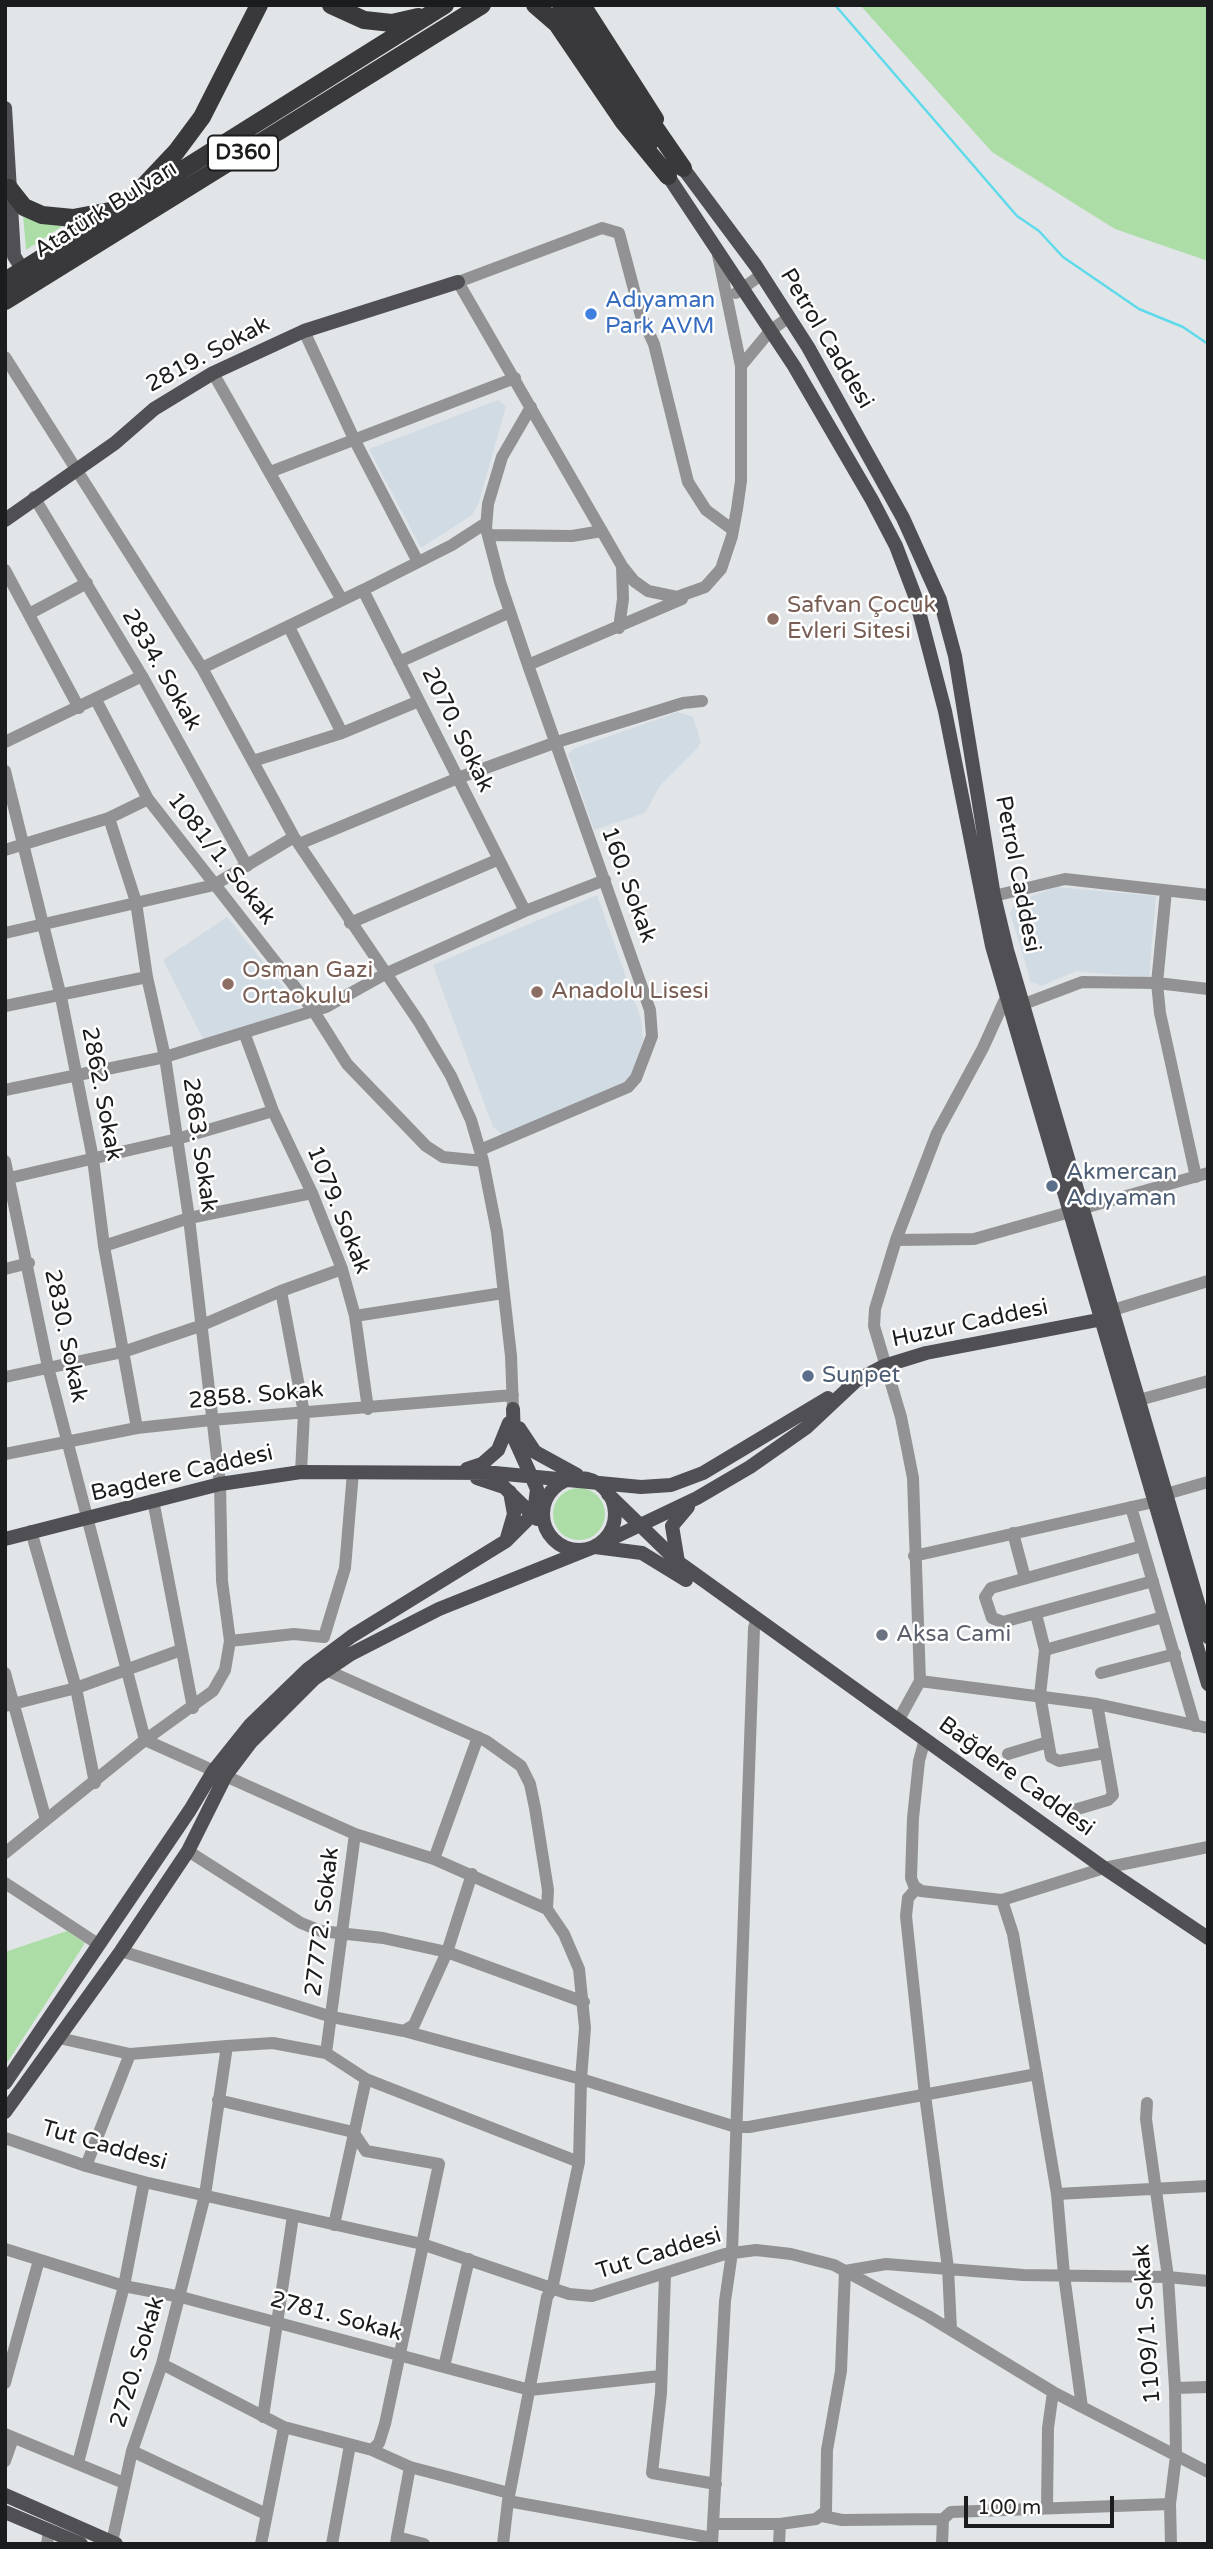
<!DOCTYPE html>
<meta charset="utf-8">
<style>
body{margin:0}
#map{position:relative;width:1213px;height:2549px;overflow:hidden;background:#e1e5e8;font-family:"Varela Round",sans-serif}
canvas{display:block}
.frame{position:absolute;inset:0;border:7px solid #1b1c1d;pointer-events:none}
.scale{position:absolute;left:964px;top:2496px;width:150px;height:32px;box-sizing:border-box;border:4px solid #1b1c1d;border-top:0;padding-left:9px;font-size:21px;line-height:24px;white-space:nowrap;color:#1b1c1d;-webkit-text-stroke:5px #fff;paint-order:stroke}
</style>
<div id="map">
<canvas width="1213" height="2549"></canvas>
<div class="frame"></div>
<div class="scale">100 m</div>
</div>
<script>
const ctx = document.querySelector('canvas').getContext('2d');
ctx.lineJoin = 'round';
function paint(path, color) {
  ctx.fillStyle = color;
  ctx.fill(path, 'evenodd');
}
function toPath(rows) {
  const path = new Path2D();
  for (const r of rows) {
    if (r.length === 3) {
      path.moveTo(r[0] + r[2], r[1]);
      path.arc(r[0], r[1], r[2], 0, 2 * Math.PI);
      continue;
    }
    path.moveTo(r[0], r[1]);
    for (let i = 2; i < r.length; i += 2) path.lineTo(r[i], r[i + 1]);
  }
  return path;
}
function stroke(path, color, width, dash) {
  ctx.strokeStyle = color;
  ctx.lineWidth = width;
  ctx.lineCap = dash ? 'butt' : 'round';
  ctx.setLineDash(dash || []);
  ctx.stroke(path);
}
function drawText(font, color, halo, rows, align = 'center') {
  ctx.font = font + ' "Varela Round",sans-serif';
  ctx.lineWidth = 5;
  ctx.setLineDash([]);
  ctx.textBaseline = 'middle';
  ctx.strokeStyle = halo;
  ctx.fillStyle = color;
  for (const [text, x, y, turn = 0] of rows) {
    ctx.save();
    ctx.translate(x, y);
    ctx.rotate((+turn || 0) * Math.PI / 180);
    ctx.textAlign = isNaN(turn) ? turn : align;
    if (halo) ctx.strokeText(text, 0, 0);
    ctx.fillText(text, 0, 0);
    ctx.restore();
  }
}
paint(toPath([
 [498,400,506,406,479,502,472,515,421,548,369,449],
 [678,712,693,717,701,742,696,750,660,786,645,813,594,830,568,754,573,749],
 [1056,887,1156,896,1149,978,1076,971,1041,986,1031,982,1010,913,1016,902],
 [597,895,641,1019,643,1041,630,1079,503,1135,493,1127,433,965],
 [227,917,300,1008,204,1041,163,960]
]), '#d1dbe4');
paint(toPath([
 [860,5,1208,5,1208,261,1115,229,992,152],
 [23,214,64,225,26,250],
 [579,1514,26],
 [67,1931,85,1943,5,2066,5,1952]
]), '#addda7');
stroke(toPath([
 [835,5,1017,216,1039,231,1063,257,1139,309,1183,327,1208,344]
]), '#5edaeb', 2.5);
stroke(toPath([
 [718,255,741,366,741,481,737,509,732,536,721,569,705,587,677,597,648,591,634,581,622,566,458,282,602,228,619,233,641,316,654,344,688,482,706,510,733,530],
 [736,293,761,275],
 [304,331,355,441,418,562],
 [5,357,202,668,294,837,419,1022,451,1076,471,1120,483,1161,497,1232,511,1356,513,1409],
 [741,366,770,331,789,317],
 [213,373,342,600],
 [270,472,515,378],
 [34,497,142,676,247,866],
 [488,535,572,536,602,531],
 [5,570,79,708],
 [363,590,452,545,486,523],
 [29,614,87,583],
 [289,627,342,733],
 [619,628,623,599,622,566],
 [399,662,510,612],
 [528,665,682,599],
 [202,668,363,590,525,911],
 [96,700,148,799,313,1010,347,1064,426,1146,443,1157,483,1161],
 [5,742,142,676],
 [253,761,342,733,419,701],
 [5,771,61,997,93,1159,104,1246,137,1428],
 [299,844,458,778,554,743,683,703,702,701],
 [5,850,109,818,148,799],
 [1166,891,1157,983,1160,1013,1196,1177],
 [994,896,1065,879,1208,895],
 [350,923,497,860],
 [5,933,214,885,294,837],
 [1024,1004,1082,982,1157,983,1208,989],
 [5,1006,147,977],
 [245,1035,273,1111,312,1193,342,1269,355,1316,368,1409],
 [5,1090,165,1057,326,1007,385,974,525,911,605,880],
 [480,1150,628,1087,636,1078,652,1036,650,1010,528,665,500,582,486,528,488,504,502,457,531,407],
 [5,1161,48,1367,145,1740,355,1834,434,1859,547,1909],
 [5,1179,177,1139,273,1111],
 [896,1240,974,1239,1208,1173],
 [104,1246,189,1218,312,1193],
 [5,1269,29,1263],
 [281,1291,304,1413,301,1472],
 [1113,1310,1208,1281],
 [355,1316,503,1293],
 [5,1377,123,1352,200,1326,281,1291,342,1269],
 [1139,1400,1208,1381],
 [5,1454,137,1428,211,1420,513,1395],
 [1166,1494,1208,1482],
 [153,1500,193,1708],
 [1131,1507,1195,1726],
 [31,1531,76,1688,95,1783],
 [1013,1533,1025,1578],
 [1142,1546,991,1588,985,1597,992,1618,1003,1622,1153,1581],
 [914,1556,1154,1502],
 [1036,1614,1045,1650,1040,1695,1051,1757,1059,1761,1105,1753],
 [230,1641,294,1634,324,1637,345,1568,353,1472],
 [1045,1650,1163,1617],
 [326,1670,486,1741,521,1766,530,1784,535,1808,548,1890,547,1909,564,1934,579,1969,585,2028,581,2079,736,2127,749,2127,1037,2074],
 [5,1673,46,1820],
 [1101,1673,1175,1654],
 [920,1681,913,1478,901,1417,874,1326,875,1309,896,1240,937,1133,983,1048,1007,995],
 [5,1706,76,1688,181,1650],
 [898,1721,920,1681,1097,1704,1208,1728],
 [925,1739,919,1761,913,1818,911,1878,914,1886,921,1891,1002,1900,1104,1868,1208,1847],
 [1008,1754,1048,1742],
 [1074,1810,1108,1800,1113,1795,1097,1704],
 [188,1851,301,1923,321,1931,383,1938,447,1952,584,2002],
 [5,1853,145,1740,213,1691,225,1670,230,1641,222,1581,220,1484,189,1218,165,1057,147,977,136,902,109,818],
 [434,1859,478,1737],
 [5,1883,98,1944],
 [916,1889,908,1898,906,1916,925,2095,948,2268,951,2330],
 [1002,1900,1013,1934,1057,2194,1064,2275,1082,2407],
 [121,1951,332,2017,404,2031,414,2025,447,1952,472,1874],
 [404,2031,581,2079,579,2162],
 [59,2038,130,2054,227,2046],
 [326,2053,355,1834],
 [366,2079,579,2162,552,2289,547,2297,508,2501,503,2544],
 [218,2100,353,2132,366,2151,439,2164,422,2244],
 [1147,2103,1146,2119,1168,2277,1175,2388,1176,2456,1170,2504,1171,2544],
 [5,2138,86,2166,144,2182,422,2244,569,2294,592,2296,725,2254,756,2250,791,2254,834,2265,928,2316,1053,2392,1208,2472],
 [86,2166,130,2054],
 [1057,2194,1208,2186],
 [5,2249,124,2286,181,2297,530,2390,660,2376],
 [665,2275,661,2393,652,2473,716,2484],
 [162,2364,284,2427,372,2450,379,2443,385,2424,423,2245],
 [444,2367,469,2259],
 [5,2383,39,2260],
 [1175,2388,1208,2387],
 [263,2417,293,2216],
 [5,2434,124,2483],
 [372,2450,410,2467,509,2493],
 [132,2451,266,2514],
 [5,2461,13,2438],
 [78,2463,124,2286,144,2182],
 [508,2501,712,2538],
 [1047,2508,1048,2428,1053,2392],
 [822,2516,842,2520,943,2519],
 [714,2524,780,2524,816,2519,826,2511,827,2450,841,2371,845,2271,886,2264,1023,2275,1168,2277,1208,2281],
 [397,2537,410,2467],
 [112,2542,132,2451,162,2364,205,2195,227,2046,273,2043,326,2053,366,2079,334,2225],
 [47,2544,49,2530],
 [261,2544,284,2427],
 [332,2544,350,2445],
 [396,2544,397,2537,424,2544],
 [712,2544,725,2301,732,2253,754,1628,757,1618],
 [779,2544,780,2524],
 [942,2544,943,2519,951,2512,1170,2504]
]), '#929294', 12);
stroke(toPath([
 [5,108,14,256,23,270],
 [683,168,756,266,808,347,903,518,940,600,955,656,994,896,1007,950,1208,1637],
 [668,176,794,366,872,500,896,546,915,596,945,711,992,946,1208,1684],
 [5,520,115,443,154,409,213,373,304,331,458,282],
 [848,1385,884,1366,926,1353,1103,1319],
 [513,1409,514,1438,537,1489,534,1513],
 [519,1428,535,1452,577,1475],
 [467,1469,482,1464,498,1450,509,1423],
 [477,1478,504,1487,537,1519],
 [579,1514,36],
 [608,1494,678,1562,1104,1868,1208,1938],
 [507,1538,514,1514,510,1492],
 [5,1539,220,1484,301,1472,495,1473,641,1487,671,1485,703,1473,828,1398],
 [595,1547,642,1553,686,1580],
 [678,1562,672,1526,688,1507],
 [5,2083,190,1810,214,1770,250,1725,308,1669,352,1636,506,1541,545,1502],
 [5,2112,121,1951,188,1851,226,1775,251,1742,314,1679,351,1654,439,1609,594,1547,697,1498,750,1467,807,1427,856,1381],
 [5,2495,116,2544],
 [5,2512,81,2544]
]), '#504f53', 14);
stroke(toPath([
 [331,5,364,20,392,23,418,17],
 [535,5,557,24,623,121,668,176],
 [561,5,635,114,650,142],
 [582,5,655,119],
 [645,113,683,168],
 [143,187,176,152,202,117,259,5],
 [9,188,24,207,42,215,73,218,110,211],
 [5,281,445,5],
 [5,301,482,5]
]), '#39393c', 18);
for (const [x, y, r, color] of [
 [591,314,7,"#3f7fe0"],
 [773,619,7,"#8d6e63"],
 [228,984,7,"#8d6e63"],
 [537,992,7,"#8d6e63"],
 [1052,1186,7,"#5c6f8a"],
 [808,1376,7,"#5c6f8a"],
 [882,1635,7,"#6b7280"]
]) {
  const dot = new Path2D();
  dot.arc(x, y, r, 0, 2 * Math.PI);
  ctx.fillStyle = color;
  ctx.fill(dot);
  stroke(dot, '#fff', 2.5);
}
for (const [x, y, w] of [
 [243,153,70]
]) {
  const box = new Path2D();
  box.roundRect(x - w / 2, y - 17.5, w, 35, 5);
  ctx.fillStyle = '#fff';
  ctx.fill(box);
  stroke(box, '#1b1c1d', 2);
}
drawText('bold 21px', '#1b1c1d', null, [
 ["D360",243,153]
]);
drawText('23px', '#1b1c1d', '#fff', [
 ["Atatürk Bulvarı",106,210,-32],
 ["Petrol Caddesi",826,339,59],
 ["2819. Sokak",208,355,-28],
 ["2834. Sokak",161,670,60],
 ["2070. Sokak",457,730,64],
 ["1081/1. Sokak",221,859,52],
 ["Petrol Caddesi",1017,874,79],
 ["160. Sokak",628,885,70],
 ["2862. Sokak",101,1094,79],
 ["2863. Sokak",199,1145,82],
 ["1079. Sokak",338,1210,68],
 ["Huzur Caddesi",970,1324,-12],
 ["2830. Sokak",65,1336,78],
 ["2858. Sokak",256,1396,-5],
 ["Bagdere Caddesi",182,1474,-13],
 ["Bağdere Caddesi",1016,1777,36],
 ["27772. Sokak",323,1922,-83],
 ["Tut Caddesi",104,2146,16],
 ["Tut Caddesi",659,2254,-17],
 ["2781. Sokak",336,2317,15],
 ["1109/1. Sokak",1148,2324,-94],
 ["2720. Sokak",138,2362,-73]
]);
drawText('23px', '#366cbe', '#fff', [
 ["Adıyaman",605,301],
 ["Park AVM",605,327]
], 'left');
drawText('23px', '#785e54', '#fff', [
 ["Safvan Çocuk",787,606],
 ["Evleri Sitesi",787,632],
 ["Osman Gazi",242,971],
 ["Ortaokulu",242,997],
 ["Anadolu Lisesi",551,992]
], 'left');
drawText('23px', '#4e5e75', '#fff', [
 ["Akmercan",1066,1173],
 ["Adıyaman",1066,1199],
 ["Sunpet",822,1376]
], 'left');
drawText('23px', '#5b616d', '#fff', [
 ["Aksa Cami",896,1635]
], 'left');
</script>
